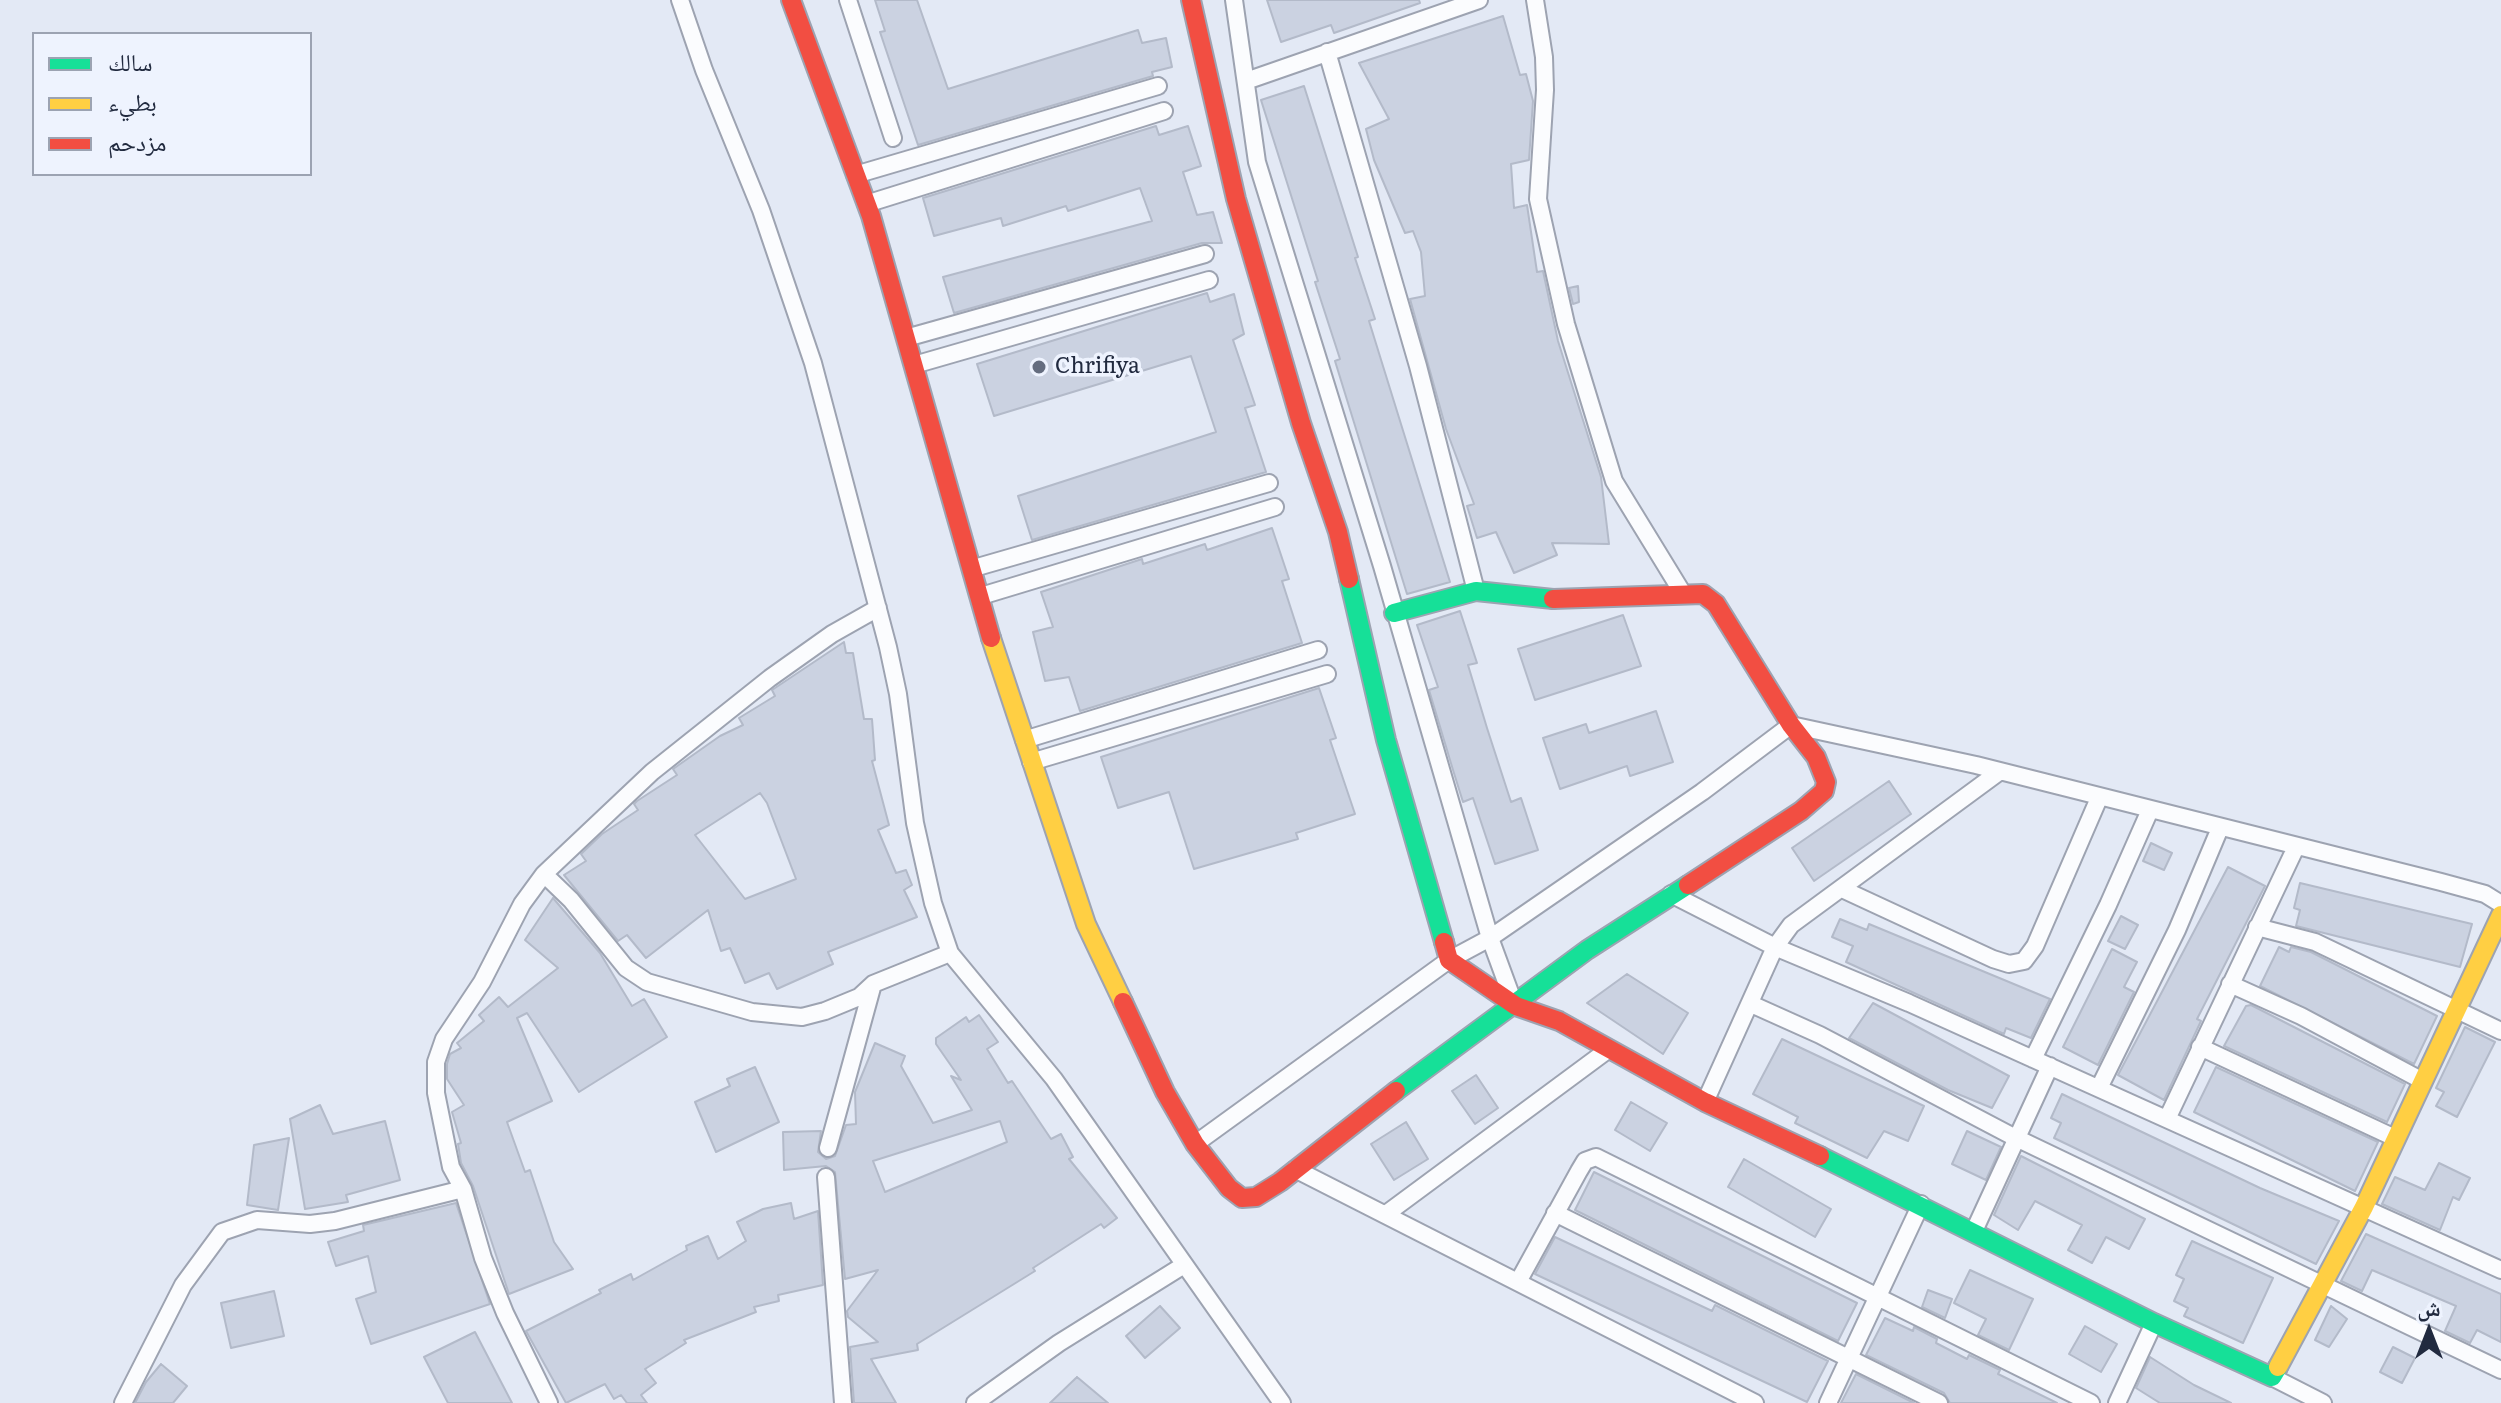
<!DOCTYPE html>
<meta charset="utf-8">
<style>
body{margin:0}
#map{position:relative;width:2501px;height:1403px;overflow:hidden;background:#e3e9f5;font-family:Literata,"Noto Naskh Arabic",serif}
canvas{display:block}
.legend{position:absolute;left:32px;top:32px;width:280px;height:144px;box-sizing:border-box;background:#eef3fe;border:2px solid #9ca3b2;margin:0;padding:10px 14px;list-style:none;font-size:24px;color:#212a3f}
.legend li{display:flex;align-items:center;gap:16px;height:40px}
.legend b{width:40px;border:2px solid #9ca3b2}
.north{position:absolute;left:2389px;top:1291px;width:80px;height:80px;-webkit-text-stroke:6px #eef3fe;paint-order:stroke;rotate:0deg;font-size:22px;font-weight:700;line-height:32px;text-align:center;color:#212a3f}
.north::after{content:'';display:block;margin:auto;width:28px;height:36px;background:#212a3f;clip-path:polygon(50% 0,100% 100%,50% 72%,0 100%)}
</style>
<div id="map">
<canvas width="2501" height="1403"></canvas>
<ul class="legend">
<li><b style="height:10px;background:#16e098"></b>سالك</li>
<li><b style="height:10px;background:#ffcf43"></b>بطيء</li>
<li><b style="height:10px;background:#f24e42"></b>مزدحم</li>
</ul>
<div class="north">ش</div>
</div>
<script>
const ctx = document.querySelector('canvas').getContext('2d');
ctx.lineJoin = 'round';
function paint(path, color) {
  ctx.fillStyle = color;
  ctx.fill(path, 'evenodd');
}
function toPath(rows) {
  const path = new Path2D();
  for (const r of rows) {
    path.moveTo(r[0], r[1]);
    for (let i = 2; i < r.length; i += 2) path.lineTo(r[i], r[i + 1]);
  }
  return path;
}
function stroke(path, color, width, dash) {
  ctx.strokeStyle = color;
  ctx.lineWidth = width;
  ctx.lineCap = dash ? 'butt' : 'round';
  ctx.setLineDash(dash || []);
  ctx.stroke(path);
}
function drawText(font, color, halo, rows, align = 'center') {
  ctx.font = font + ' Literata,serif';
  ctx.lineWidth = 7;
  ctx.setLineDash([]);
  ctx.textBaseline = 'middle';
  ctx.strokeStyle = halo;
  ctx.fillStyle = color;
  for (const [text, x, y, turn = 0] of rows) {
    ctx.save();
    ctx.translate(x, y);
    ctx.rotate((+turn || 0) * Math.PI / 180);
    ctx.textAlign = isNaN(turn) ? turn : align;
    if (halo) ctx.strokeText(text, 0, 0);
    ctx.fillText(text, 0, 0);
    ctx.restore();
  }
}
const building = toPath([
 [875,0,917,0,948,89,1138,30,1142,43,1166,38,1172,67,1152,72,1153,76,918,145,880,32,885,31,875,0],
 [1267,0,1419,0,1420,3,1334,33,1331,25,1281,42,1267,0],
 [1503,16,1520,75,1526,74,1533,101,1529,160,1511,164,1514,208,1527,205,1537,272,1543,271,1558,341,1601,477,1609,544,1552,543,1557,555,1514,573,1496,532,1477,538,1467,506,1474,504,1446,429,1410,299,1425,296,1421,252,1413,231,1405,233,1374,160,1366,129,1389,119,1359,63,1503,16],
 [1304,86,1358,257,1355,258,1375,319,1369,321,1450,582,1407,594,1335,361,1340,359,1315,282,1318,281,1261,100,1304,86],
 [1156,126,1159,135,1188,126,1201,166,1183,172,1197,215,1213,212,1222,243,1202,243,954,313,943,277,1152,221,1140,188,1068,211,1066,206,1003,226,1001,218,934,236,923,198,1156,126],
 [1578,286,1579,302,1573,304,1569,288,1578,286],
 [1207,293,1210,302,1234,294,1244,334,1233,340,1255,405,1245,408,1266,472,1032,540,1018,496,1216,432,1191,356,994,416,977,364,1207,293],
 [1272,528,1289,579,1282,581,1302,643,1080,711,1069,677,1045,681,1033,632,1053,627,1041,592,1142,559,1143,564,1205,544,1207,550,1272,528],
 [1460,611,1477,663,1468,665,1487,728,1511,802,1521,798,1538,850,1495,864,1473,798,1463,802,1453,770,1429,690,1438,687,1417,625,1460,611],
 [1623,615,1641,666,1535,700,1518,649,1623,615],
 [844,642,846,653,853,653,864,719,872,719,875,760,872,761,889,825,878,830,896,873,906,870,912,885,904,890,917,917,828,952,833,964,777,989,769,973,745,983,730,948,721,951,708,910,646,958,627,935,618,941,564,875,586,861,581,854,602,834,638,810,634,804,637,801,677,775,673,769,720,736,743,725,739,718,775,696,772,690,844,642],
 [760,793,767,803,796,879,745,899,695,835,760,793],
 [1319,688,1336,738,1330,740,1355,814,1296,833,1298,839,1194,869,1169,792,1118,808,1101,757,1319,688],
 [1656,711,1673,762,1630,776,1627,766,1560,789,1543,738,1586,724,1589,733,1656,711],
 [1889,781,1911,814,1814,881,1792,848,1889,781],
 [2151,843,2172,853,2164,870,2143,861,2151,843],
 [2228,867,2265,886,2197,1019,2201,1021,2164,1100,2118,1075,2228,867],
 [2300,883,2472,924,2460,967,2296,926,2300,910,2294,908,2300,883],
 [553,898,600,953,632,1006,644,999,667,1037,579,1092,527,1013,517,1018,552,1101,507,1122,525,1172,530,1170,554,1242,573,1269,509,1294,473,1186,461,1163,458,1144,461,1143,452,1112,464,1105,447,1079,447,1064,450,1054,461,1048,457,1043,484,1021,479,1015,499,997,508,1007,558,968,525,940,553,898],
 [2121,916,2138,925,2125,949,2108,941,2121,916],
 [1840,919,1867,930,1869,924,2050,999,2031,1038,2006,1028,2004,1034,1846,962,1853,946,1832,937,1840,919],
 [2279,947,2289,952,2291,947,2311,952,2437,1016,2414,1064,2260,986,2279,947],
 [2112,949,2137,962,2124,987,2134,992,2098,1065,2063,1047,2112,949],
 [1627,974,1688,1013,1663,1054,1587,1003,1627,974],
 [1873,1003,2009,1076,1992,1108,1948,1090,1849,1038,1873,1003],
 [2251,1005,2405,1084,2387,1122,2224,1046,2246,1006,2251,1005],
 [979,1015,998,1042,987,1049,1008,1083,1012,1081,1051,1139,1061,1134,1073,1157,1069,1159,1117,1218,1104,1228,1101,1224,1033,1268,1035,1271,917,1344,918,1350,871,1359,896,1403,854,1403,850,1347,878,1342,848,1317,847,1311,878,1270,845,1279,835,1172,826,1166,784,1170,783,1132,821,1131,818,1152,826,1159,835,1156,846,1125,856,1124,855,1092,875,1043,905,1056,901,1066,933,1123,972,1110,951,1076,961,1080,936,1044,936,1038,966,1017,969,1022,979,1015],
 [1000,1121,1007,1142,885,1192,873,1161,1000,1121],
 [2465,1027,2495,1042,2457,1117,2436,1106,2444,1092,2436,1088,2465,1027],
 [1782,1039,1924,1106,1908,1141,1884,1131,1867,1158,1795,1123,1798,1117,1753,1094,1782,1039],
 [755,1067,779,1122,716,1152,695,1102,730,1086,727,1079,755,1067],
 [2216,1067,2378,1142,2355,1191,2194,1112,2216,1067],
 [1476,1075,1498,1108,1475,1124,1452,1091,1476,1075],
 [2062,1094,2260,1188,2339,1221,2316,1264,2054,1138,2061,1123,2051,1118,2062,1094],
 [1631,1102,1667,1123,1650,1151,1615,1130,1631,1102],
 [320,1105,333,1134,385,1121,400,1180,346,1195,348,1202,305,1209,290,1119,320,1105],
 [1406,1122,1428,1159,1394,1180,1371,1144,1406,1122],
 [1967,1131,2001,1147,1986,1180,1952,1164,1967,1131],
 [289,1138,278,1210,247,1205,254,1145,289,1138],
 [2021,1156,2145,1219,2129,1249,2106,1237,2092,1263,2068,1250,2082,1225,2035,1201,2018,1230,1994,1215,2021,1156],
 [1744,1159,1831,1209,1815,1237,1728,1187,1744,1159],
 [2439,1163,2470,1178,2459,1200,2453,1197,2440,1230,2382,1204,2395,1177,2425,1190,2439,1163],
 [1594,1172,1857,1303,1838,1341,1575,1210,1594,1172],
 [456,1203,490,1304,371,1344,356,1299,376,1292,368,1256,336,1266,328,1242,364,1231,363,1225,456,1203],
 [791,1203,794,1219,818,1211,823,1285,778,1295,779,1301,754,1307,756,1312,684,1340,686,1343,645,1369,656,1383,641,1395,647,1403,627,1403,621,1395,614,1399,605,1384,566,1403,526,1331,601,1293,599,1290,631,1274,633,1280,687,1250,686,1246,708,1236,718,1259,746,1241,737,1222,763,1209,791,1203],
 [2366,1234,2501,1294,2501,1342,2477,1330,2470,1343,2445,1331,2456,1306,2372,1270,2362,1291,2341,1281,2366,1234],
 [1555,1237,1712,1311,1715,1305,1828,1361,1807,1402,1535,1274,1555,1237],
 [2192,1241,2273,1278,2243,1343,2184,1316,2188,1308,2174,1301,2184,1279,2176,1275,2192,1241],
 [1970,1270,2033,1299,2009,1350,1978,1335,1986,1319,1954,1303,1970,1270],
 [1928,1290,1952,1299,1945,1318,1922,1307,1928,1290],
 [274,1291,284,1336,231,1348,221,1303,274,1291],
 [1160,1306,1180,1328,1145,1358,1126,1336,1160,1306],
 [2331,1306,2347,1319,2329,1347,2315,1340,2331,1306],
 [1885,1318,1913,1331,1914,1327,1937,1339,1936,1343,1967,1359,1969,1355,2000,1370,1998,1374,2057,1403,1950,1403,1944,1393,1866,1355,1885,1318],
 [2085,1326,2117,1344,2101,1372,2069,1354,2085,1326],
 [475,1332,512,1403,448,1403,424,1357,475,1332],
 [2393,1347,2415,1358,2402,1383,2380,1372,2393,1347],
 [2150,1357,2194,1385,2231,1403,2160,1403,2136,1388,2150,1357],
 [161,1364,187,1386,173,1403,135,1403,146,1382,161,1364],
 [1856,1374,1914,1403,1841,1403,1856,1374],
 [1077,1377,1108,1403,1050,1403,1077,1377]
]);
paint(building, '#cbd2e1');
stroke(building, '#b3bac9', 2);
const street = toPath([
 [680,0,704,70,761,210,813,363,888,647,898,694,915,823,933,903,950,953,1054,1079,1282,1403],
 [848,0,893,138],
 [1234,0,1257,162,1382,566,1490,938,1515,1006],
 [1535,0,1544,57,1545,90,1538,199,1566,324,1614,481,1682,592],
 [1327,52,1418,366,1476,591],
 [1246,81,1479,0],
 [855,175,1158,86],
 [866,204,1164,111],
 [906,338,1205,254],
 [914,365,1209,280],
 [974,568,1269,483],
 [981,596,1275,507],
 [1024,740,1318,650],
 [1031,762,1327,674],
 [544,874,571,900,626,968,647,982,752,1012,802,1017,825,1011,859,997,873,984,950,953],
 [1842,889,1993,959,2009,964,2024,961,2035,946,2099,798],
 [1671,894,1775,947,1909,1003,2501,1270],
 [2257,927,2315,942,2501,1031],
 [2230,984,2301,1016,2421,1080],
 [1751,1004,1820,1035,2010,1135,2501,1370],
 [2200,1047,2395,1138],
 [2033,1059,2108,905,2150,810],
 [2099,1088,2177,930,2220,828],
 [1705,1102,1775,947,1791,925,1999,772],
 [2167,1119,2296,847],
 [1195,1144,1449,960,1490,938,1702,792,1791,725,1976,765,2441,882,2485,894,2501,904],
 [828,1148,873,984],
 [1295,1169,1755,1403],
 [826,1177,843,1403],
 [1555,1213,1939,1403],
 [1386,1214,1609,1049],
 [1974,1231,2050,1066],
 [1518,1282,1579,1171,1585,1161,1596,1157,2091,1403],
 [2272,1377,2323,1403],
 [123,1403,183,1285,222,1232,257,1220,310,1224,335,1221,463,1189],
 [549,1403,505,1313,483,1258,463,1189,451,1167,436,1093,436,1062,444,1039,482,982,522,904,544,874,652,772,770,678,832,634,878,608],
 [975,1403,1059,1343,1184,1265],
 [1828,1403,1921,1204],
 [2117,1403,2154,1323]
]);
const fast = toPath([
 [1349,579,1386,740,1444,942],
 [1394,613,1476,591,1553,599],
 [1396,1091,1587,950,1688,885],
 [1820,1156,2154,1323,2272,1377,2278,1367]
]);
const slow = toPath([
 [991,638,1086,924,1123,1002],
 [2278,1367,2364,1207,2501,915]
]);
const jam = toPath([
 [791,0,871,216,991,638],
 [1191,0,1236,199,1301,423,1338,532,1349,579],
 [1553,599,1703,594,1716,604,1791,725,1816,757,1826,782,1824,791,1801,811,1688,885],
 [1444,942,1449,960,1516,1006,1559,1021,1705,1102,1820,1156],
 [1123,1002,1165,1092,1195,1144,1229,1188,1242,1198,1256,1197,1280,1182,1396,1091]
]);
stroke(street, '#9da3b1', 20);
stroke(fast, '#9da3b1', 22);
stroke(slow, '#9da3b1', 22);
stroke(jam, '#9da3b1', 22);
stroke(street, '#fbfcfe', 16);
stroke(fast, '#16e098', 18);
stroke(slow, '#ffcf43', 18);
stroke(jam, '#f24e42', 18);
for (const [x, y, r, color] of [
 [1039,367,8,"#656d7f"]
]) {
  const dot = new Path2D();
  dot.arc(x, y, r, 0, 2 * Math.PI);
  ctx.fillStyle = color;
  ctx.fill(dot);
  stroke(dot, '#eef3fe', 3);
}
drawText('22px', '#212a3f', '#eef3fe', [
 ["Chrifiya",1055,367]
], 'left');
</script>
